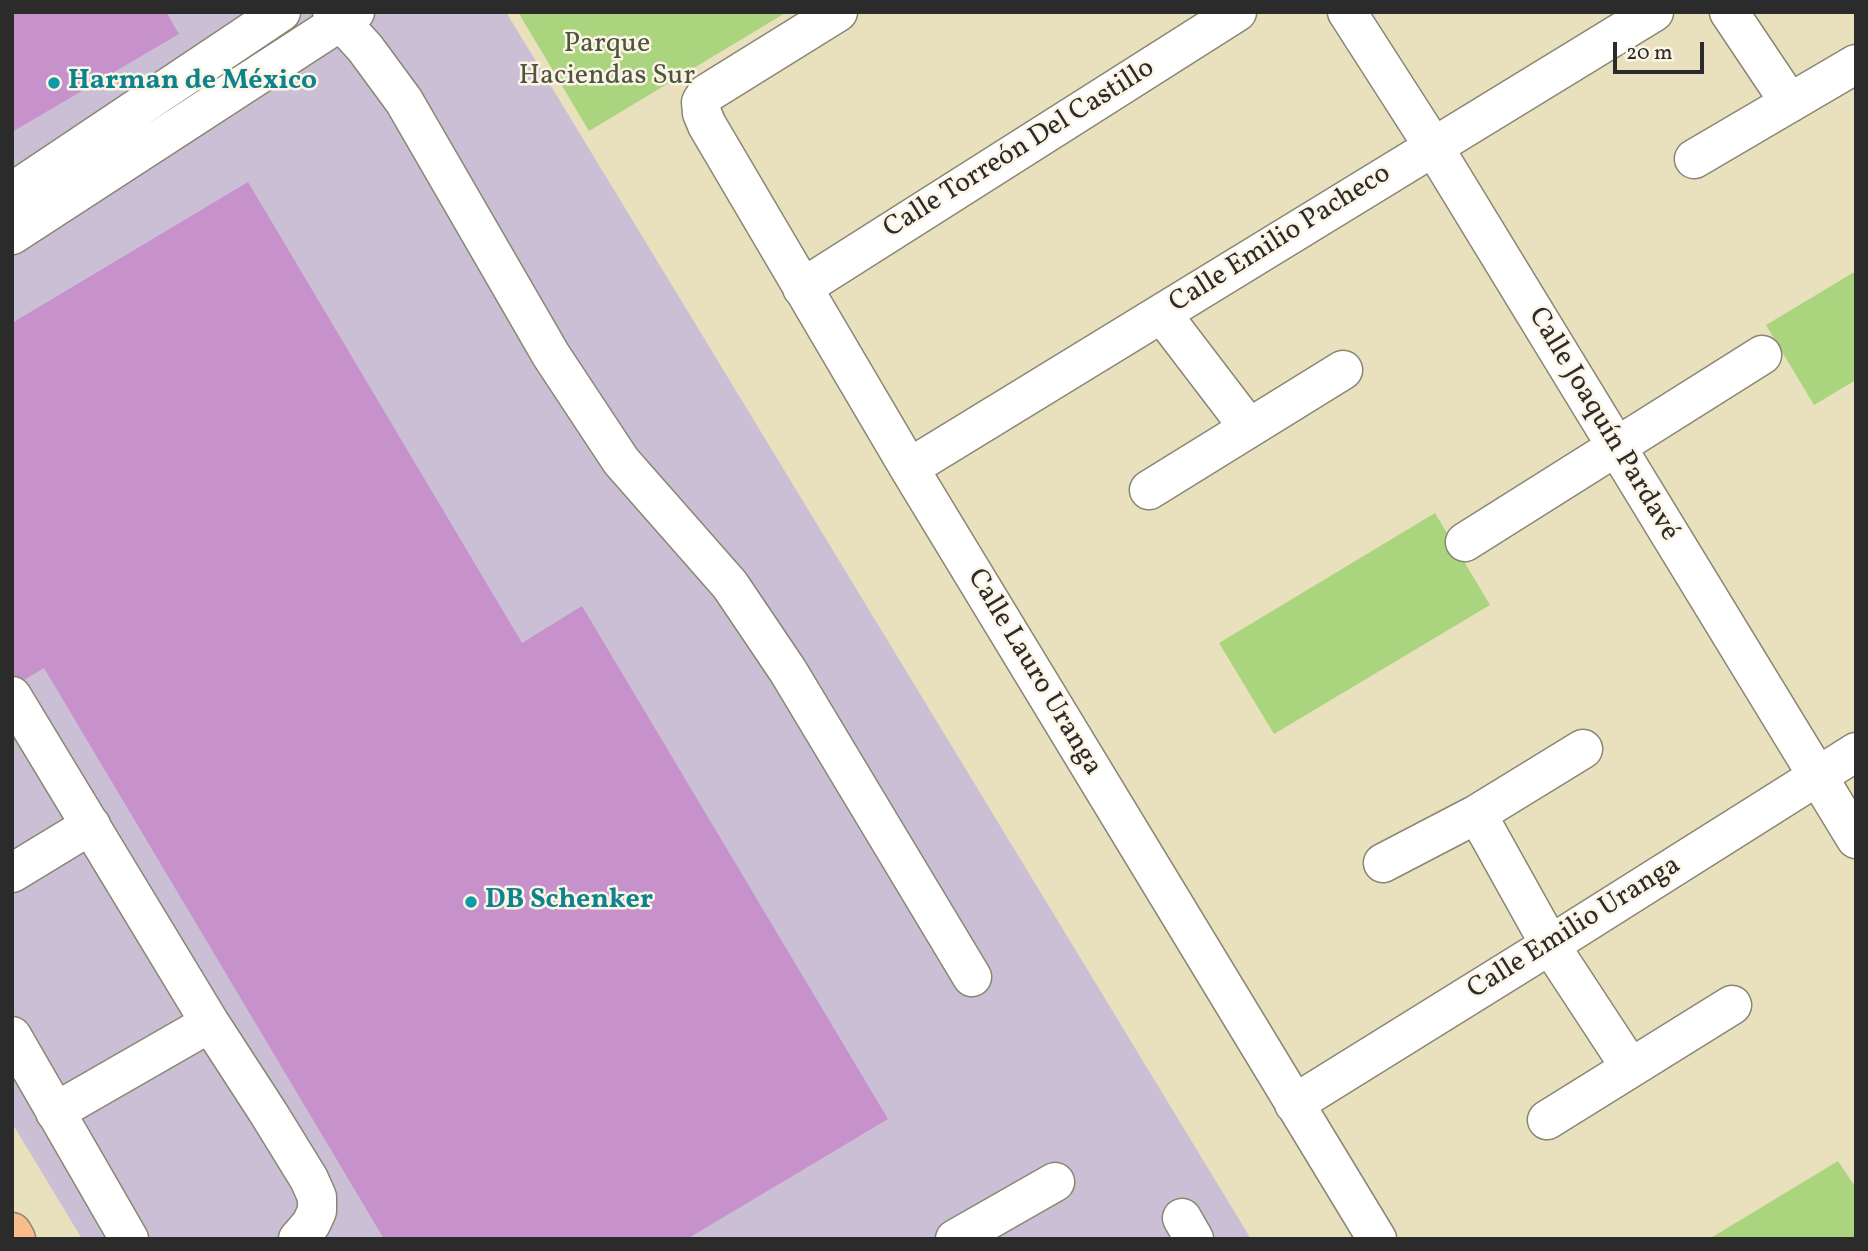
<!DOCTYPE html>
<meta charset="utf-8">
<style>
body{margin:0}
#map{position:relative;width:1868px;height:1251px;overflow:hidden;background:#e9e1be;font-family:Vollkorn,serif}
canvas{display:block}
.frame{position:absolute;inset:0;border:14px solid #2b2b2b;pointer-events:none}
.scale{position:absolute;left:1613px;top:42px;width:91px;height:32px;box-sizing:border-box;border:4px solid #2b2b2b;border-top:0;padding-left:9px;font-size:21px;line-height:24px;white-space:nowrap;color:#2b2b2b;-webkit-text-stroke:5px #fcf5e5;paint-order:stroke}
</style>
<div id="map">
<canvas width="1868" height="1251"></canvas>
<div class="frame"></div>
<div class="scale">20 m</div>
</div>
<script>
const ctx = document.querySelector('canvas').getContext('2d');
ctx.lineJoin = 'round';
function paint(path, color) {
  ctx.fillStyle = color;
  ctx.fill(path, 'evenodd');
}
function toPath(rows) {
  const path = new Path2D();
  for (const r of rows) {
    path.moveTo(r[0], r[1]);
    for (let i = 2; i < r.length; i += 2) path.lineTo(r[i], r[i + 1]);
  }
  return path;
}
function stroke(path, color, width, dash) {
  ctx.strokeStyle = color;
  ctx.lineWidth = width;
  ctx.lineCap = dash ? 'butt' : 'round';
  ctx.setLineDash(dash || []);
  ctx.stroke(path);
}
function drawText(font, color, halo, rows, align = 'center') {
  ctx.font = font + ' Vollkorn,serif';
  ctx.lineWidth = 5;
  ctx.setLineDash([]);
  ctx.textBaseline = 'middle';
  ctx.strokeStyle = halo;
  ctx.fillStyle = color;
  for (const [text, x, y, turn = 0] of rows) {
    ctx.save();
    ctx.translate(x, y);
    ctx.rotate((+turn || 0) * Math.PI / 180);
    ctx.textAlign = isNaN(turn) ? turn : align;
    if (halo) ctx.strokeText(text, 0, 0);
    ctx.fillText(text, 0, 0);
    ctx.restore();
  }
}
paint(toPath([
 [12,12,506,12,1251,1239,82,1239,12,1123]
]), '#cbbfd5');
paint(toPath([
 [518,12,787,12,589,131],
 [1856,271,1856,380,1814,405,1766,325],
 [1435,513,1490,605,1274,734,1219,643],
 [1838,1161,1856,1188,1856,1239,1709,1239]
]), '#abd47f');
paint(toPath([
 [12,12,166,12,179,34,12,132],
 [248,182,522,643,582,606,888,1119,687,1239,384,1239,44,668,14,686,12,684,12,323]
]), '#c792cc');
const minor = toPath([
 [332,12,365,48,404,101,551,355,621,461,730,585,788,671,972,977],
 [838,12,706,94,701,102,702,113,707,125,909,468,1377,1239],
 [1347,12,1433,146,1856,839],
 [1729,12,1790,103],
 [1694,159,1856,64],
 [12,192,281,12],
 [12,235,355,12],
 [802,288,1237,12],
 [1162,314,1249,428],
 [909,468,1654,12],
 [1149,490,1343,370],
 [1465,542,1762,355],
 [12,696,210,1023,269,1114,309,1179,317,1197,317,1211,311,1224,298,1239],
 [1477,814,1550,945,1630,1067],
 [1383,863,1477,814,1583,749],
 [12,873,91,825],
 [12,1036,129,1239],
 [1294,1104,1550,945,1856,752],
 [55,1112,210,1023],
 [1547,1120,1732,1005],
 [1182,1218,1194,1239],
 [955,1239,1055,1182]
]);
const major = toPath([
 [12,1232,16,1239]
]);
stroke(minor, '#8a8674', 41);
stroke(major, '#8a8674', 41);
stroke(minor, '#fff', 38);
stroke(major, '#f8bd88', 38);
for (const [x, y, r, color] of [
 [54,83,7,"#0f9aa8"],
 [471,902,7,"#0f9aa8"]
]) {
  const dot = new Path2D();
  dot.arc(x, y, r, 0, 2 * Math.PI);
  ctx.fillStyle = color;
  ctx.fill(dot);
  stroke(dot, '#fcf5e5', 2.5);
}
drawText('28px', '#4b5540', '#fcf5e5', [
 ["Parque",607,46],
 ["Haciendas Sur",607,78]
]);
drawText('bold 28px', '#0d838f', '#fcf5e5', [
 ["Harman de México",68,83],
 ["DB Schenker",485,902]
], 'left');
drawText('28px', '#2b2b2b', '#fcf5e5', [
 ["Calle Torreón Del Castillo",1020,150,-32],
 ["Calle Emilio Pacheco",1281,240,-32],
 ["Calle Joaquín Pardavé",1602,425,59],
 ["Calle Lauro Uranga",1033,673,59],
 ["Calle Emilio Uranga",1575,929,-32]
]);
</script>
